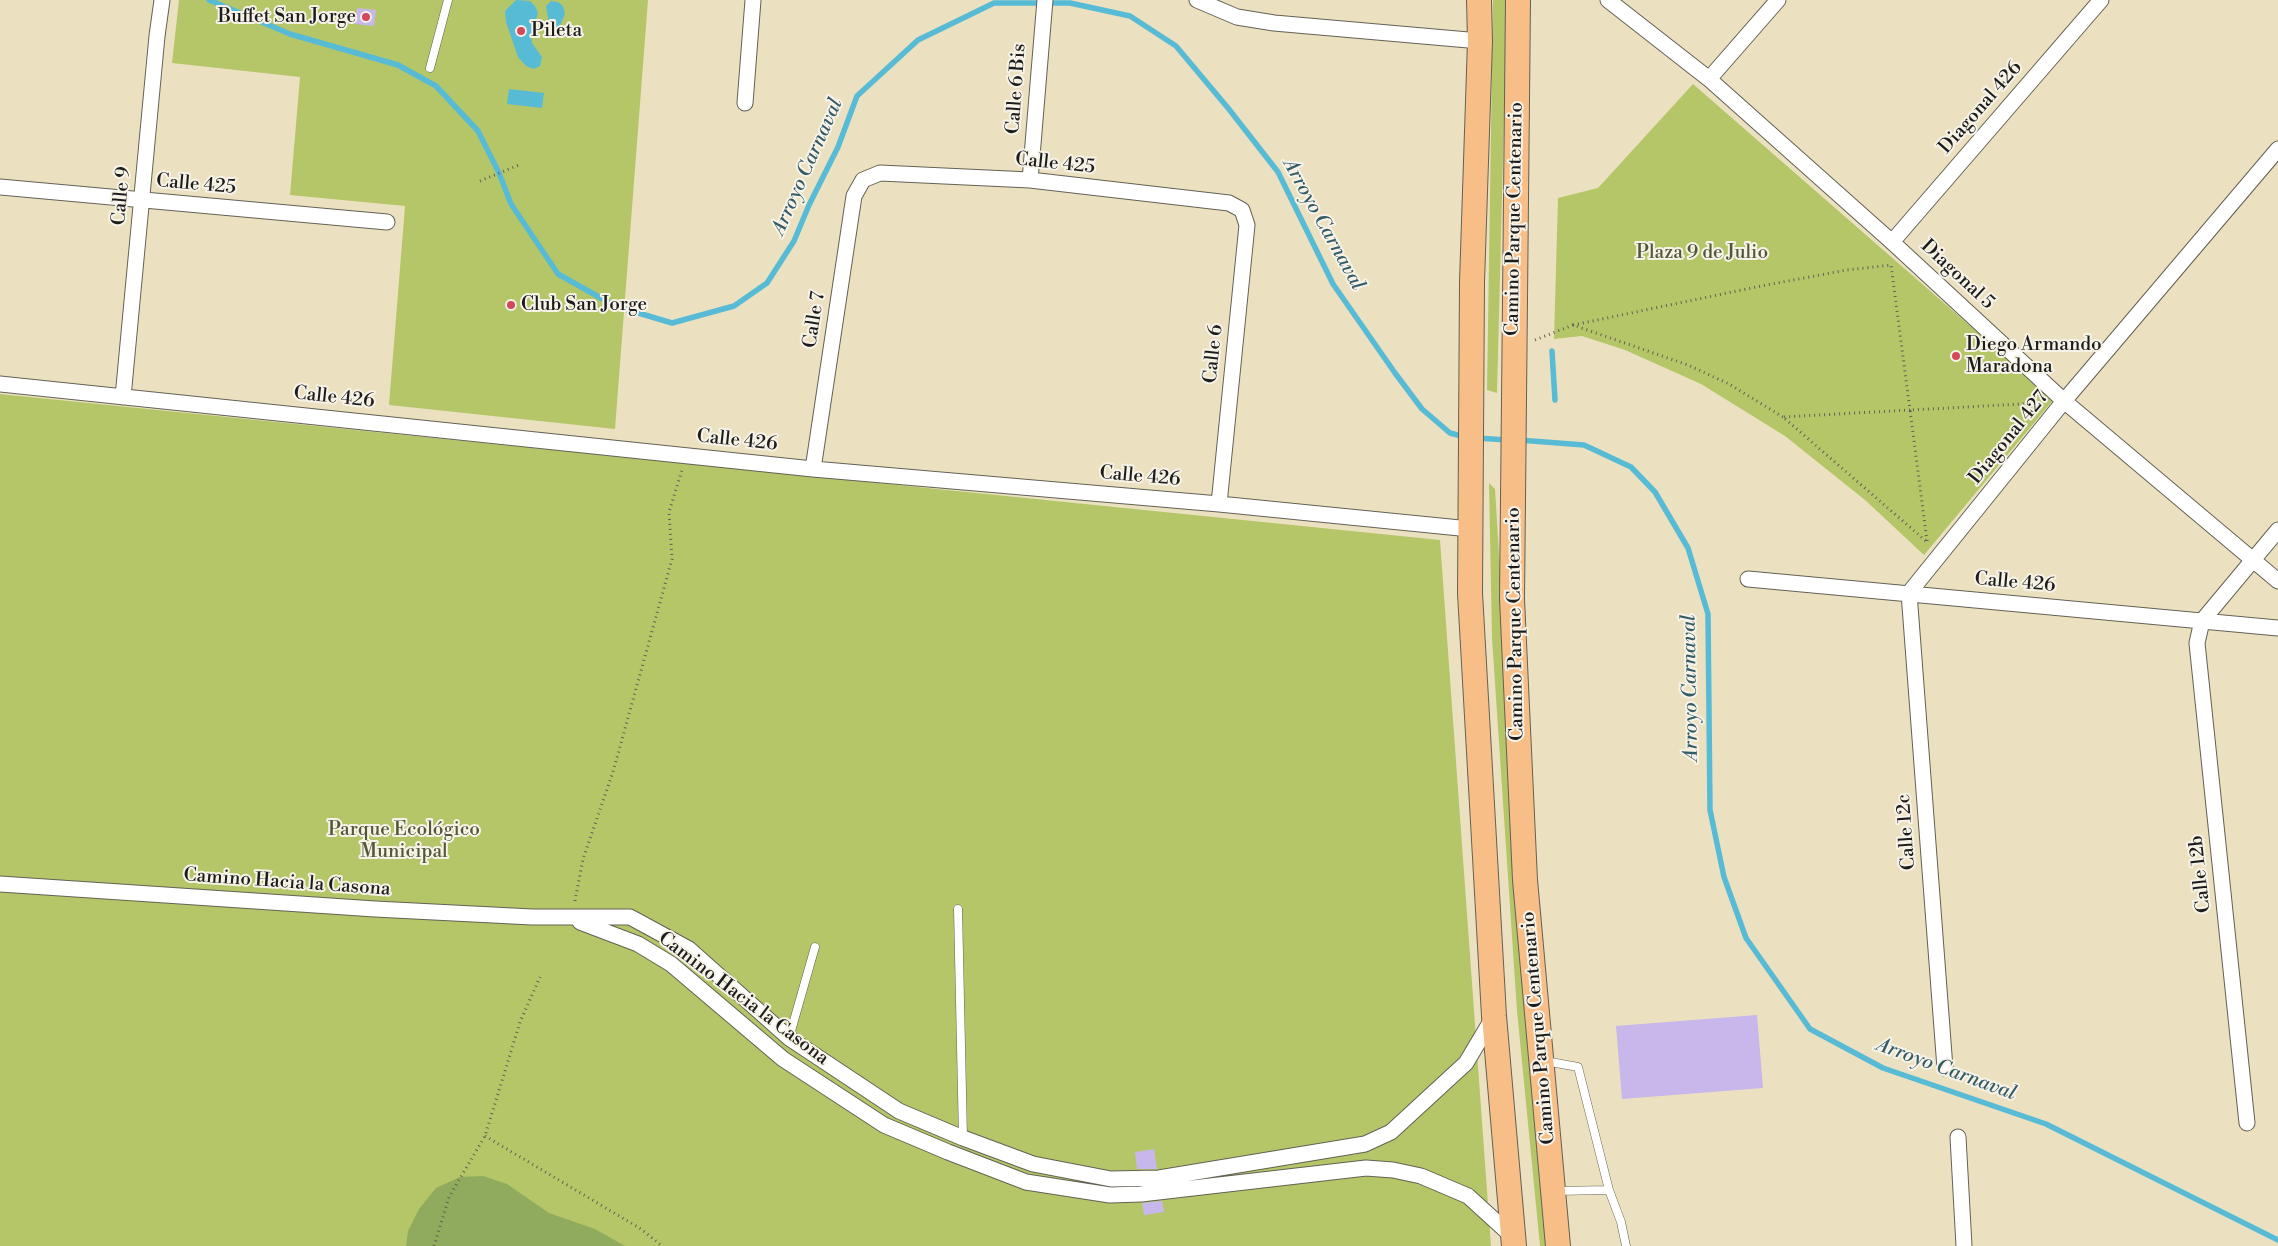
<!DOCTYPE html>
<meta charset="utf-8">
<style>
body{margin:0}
canvas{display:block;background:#ebe1c0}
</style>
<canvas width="2278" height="1246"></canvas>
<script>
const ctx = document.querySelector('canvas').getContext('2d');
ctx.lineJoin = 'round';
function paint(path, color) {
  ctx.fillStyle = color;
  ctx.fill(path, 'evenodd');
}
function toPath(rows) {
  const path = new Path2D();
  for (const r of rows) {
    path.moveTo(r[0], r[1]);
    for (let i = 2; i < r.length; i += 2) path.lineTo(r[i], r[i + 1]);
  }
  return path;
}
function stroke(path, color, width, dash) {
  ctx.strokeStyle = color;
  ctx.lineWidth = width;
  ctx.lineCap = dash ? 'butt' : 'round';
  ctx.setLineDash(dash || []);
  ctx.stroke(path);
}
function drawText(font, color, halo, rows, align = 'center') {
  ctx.font = font + ' "Libre Bodoni",serif';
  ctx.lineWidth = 4;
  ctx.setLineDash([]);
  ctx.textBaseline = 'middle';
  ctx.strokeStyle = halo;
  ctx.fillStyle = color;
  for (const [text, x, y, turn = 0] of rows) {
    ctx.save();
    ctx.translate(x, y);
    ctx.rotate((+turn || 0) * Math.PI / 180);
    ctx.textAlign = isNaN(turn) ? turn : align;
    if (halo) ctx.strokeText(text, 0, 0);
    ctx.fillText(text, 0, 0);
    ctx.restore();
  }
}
paint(toPath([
 [179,0,648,0,615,429,389,405,405,206,290,195,300,77,172,63],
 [1493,0,1507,0,1497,393,1487,390],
 [1693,84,2054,399,1924,555,1865,500,1785,436,1701,384,1625,350,1582,336,1554,339,1558,198,1598,188],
 [0,394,1440,540,1491,1246,0,1246],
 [1489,483,1495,489,1527,1007,1548,1246,1540,1246,1517,1011,1492,638]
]), '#b5c669');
paint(toPath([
 [483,1176,507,1184,549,1213,595,1229,625,1246,406,1246,408,1231,419,1209,436,1188,460,1177]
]), '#90ab5d');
paint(toPath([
 [516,0,530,1,535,6,538,13,531,35,532,43,542,57,540,66,534,69,526,66,518,57,506,22,505,11],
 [551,1,558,2,563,6,565,14,559,28,551,36,547,34,545,29,548,18,546,6],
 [509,89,544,93,542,108,507,104]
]), '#58bbd6');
stroke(toPath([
 [209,0,290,34,398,65,436,86,478,131,499,173,511,204,558,274,615,306,672,323,734,306,767,283,794,241,809,205,838,147,857,96,918,40,994,3,1070,3,1130,16,1176,46,1228,108,1278,172,1333,284,1395,373,1422,409,1450,433,1465,437],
 [1552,351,1555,400],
 [1477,438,1507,440],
 [1519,440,1584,445,1631,467,1655,492,1688,548,1708,614,1710,810,1724,877,1746,938,1810,1029,1883,1068,2046,1124,2278,1240]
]), '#58bbd6', 5.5);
paint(toPath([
 [357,8,376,10,374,26,355,24],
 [1757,1015,1763,1088,1622,1099,1616,1026],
 [1154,1149,1157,1169,1137,1169,1135,1152],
 [1162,1201,1164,1212,1144,1215,1142,1203]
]), '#c7b7ea');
const lane = toPath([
 [430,68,448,0],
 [958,909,963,1138],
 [789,1038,815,947],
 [1545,1061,1578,1067,1609,1190],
 [1555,1191,1609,1190,1621,1222,1626,1246]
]);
const street = toPath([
 [1197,0,1237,17,1274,23,1480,41],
 [1608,0,1709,79,1892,242,2064,401,2278,581],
 [1709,79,1778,0],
 [745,103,753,0],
 [1030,180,1045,0],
 [0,187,387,222],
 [1892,242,2101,0],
 [0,384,813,469,1219,504,1470,529],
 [123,397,157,36,162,0],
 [813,469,854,196,863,180,880,173,1030,180,1229,203,1242,210,1247,225,1219,504],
 [1748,579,2278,628],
 [0,884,375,909,532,917,630,917,689,949,789,1038,899,1111,963,1138,1033,1164,1111,1179,1159,1178,1365,1144,1391,1132,1466,1063,1494,1016],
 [580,922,638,944,671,964,783,1059,884,1125,948,1152,1026,1182,1110,1195,1141,1194,1366,1168,1393,1170,1421,1176,1468,1196,1513,1237],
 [1945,1068,1909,593,2064,401,2278,149],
 [2247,1123,2197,643,2202,621,2278,530],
 [1958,1137,1964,1246]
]);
const primary = toPath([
 [1479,0,1480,41,1472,282,1470,593,1494,1016,1514,1246],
 [1518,0,1512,599,1525,880,1558,1246]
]);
stroke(lane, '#646155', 9);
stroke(street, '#646155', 17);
stroke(primary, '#646155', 26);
stroke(toPath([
 [480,181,519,165],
 [1573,325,1761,286,1847,270,1891,265,1910,410,1783,417,1927,542,1929,541],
 [1535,340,1573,325,1688,365,1729,384,1783,417],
 [1927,541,1910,410,2041,403],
 [575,901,583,859,613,772,672,559,669,512,682,470],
 [485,1136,641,1229,662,1246],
 [434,1246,449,1197,485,1136,520,1022,540,977]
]), '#646155', 3, [1, 4]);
stroke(lane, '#fff', 8);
stroke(street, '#fff', 15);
stroke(primary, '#f7be87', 24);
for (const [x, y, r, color] of [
 [366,17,5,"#d1495b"],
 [521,31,5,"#d1495b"],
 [511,305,5,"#d1495b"],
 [1956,356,5,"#d1495b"]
]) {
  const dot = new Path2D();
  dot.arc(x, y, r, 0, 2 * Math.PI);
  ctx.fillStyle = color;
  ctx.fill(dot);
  stroke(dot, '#f7f3e8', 2);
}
drawText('19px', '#1c1c1c', '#f7f3e8', [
 ["Buffet San Jorge",356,17,"right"],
 ["Pileta",531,31],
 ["Club San Jorge",521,305],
 ["Diego Armando",1966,345],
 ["Maradona",1966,367]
], 'left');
drawText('19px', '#1c1c1c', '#f7f3e8', [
 ["Calle 6 Bis",1017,89,-86],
 ["Diagonal 426",1981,108,-49],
 ["Calle 425",1055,164,6],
 ["Calle 425",196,185,5],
 ["Calle 9",122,196,-85],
 ["Camino Parque Centenario",1515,219,-89],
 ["Diagonal 5",1957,275,43],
 ["Calle 7",815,320,-81],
 ["Calle 6",1214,354,-84],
 ["Calle 426",334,398,6],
 ["Diagonal 427",2009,438,-51],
 ["Calle 426",737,441,6],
 ["Calle 426",1140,477,5],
 ["Calle 426",2015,583,5],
 ["Camino Parque Centenario",1516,624,-91],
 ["Calle 12c",1907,832,-94],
 ["Calle 12b",2201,874,-96],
 ["Camino Hacia la Casona",287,883,4],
 ["Camino Hacia la Casona",743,999,37],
 ["Camino Parque Centenario",1539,1028,-95]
]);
drawText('19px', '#525837', '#f7f3e8', [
 ["Plaza 9 de Julio",1702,253],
 ["Parque Ecológico",404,830],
 ["Municipal",404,852]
]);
drawText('italic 20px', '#345c66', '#f7f3e8', [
 ["Arroyo Carnaval",808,167,-66],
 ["Arroyo Carnaval",1323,225,61],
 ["Arroyo Carnaval",1691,688,-91],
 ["Arroyo Carnaval",1946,1070,20]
]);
</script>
